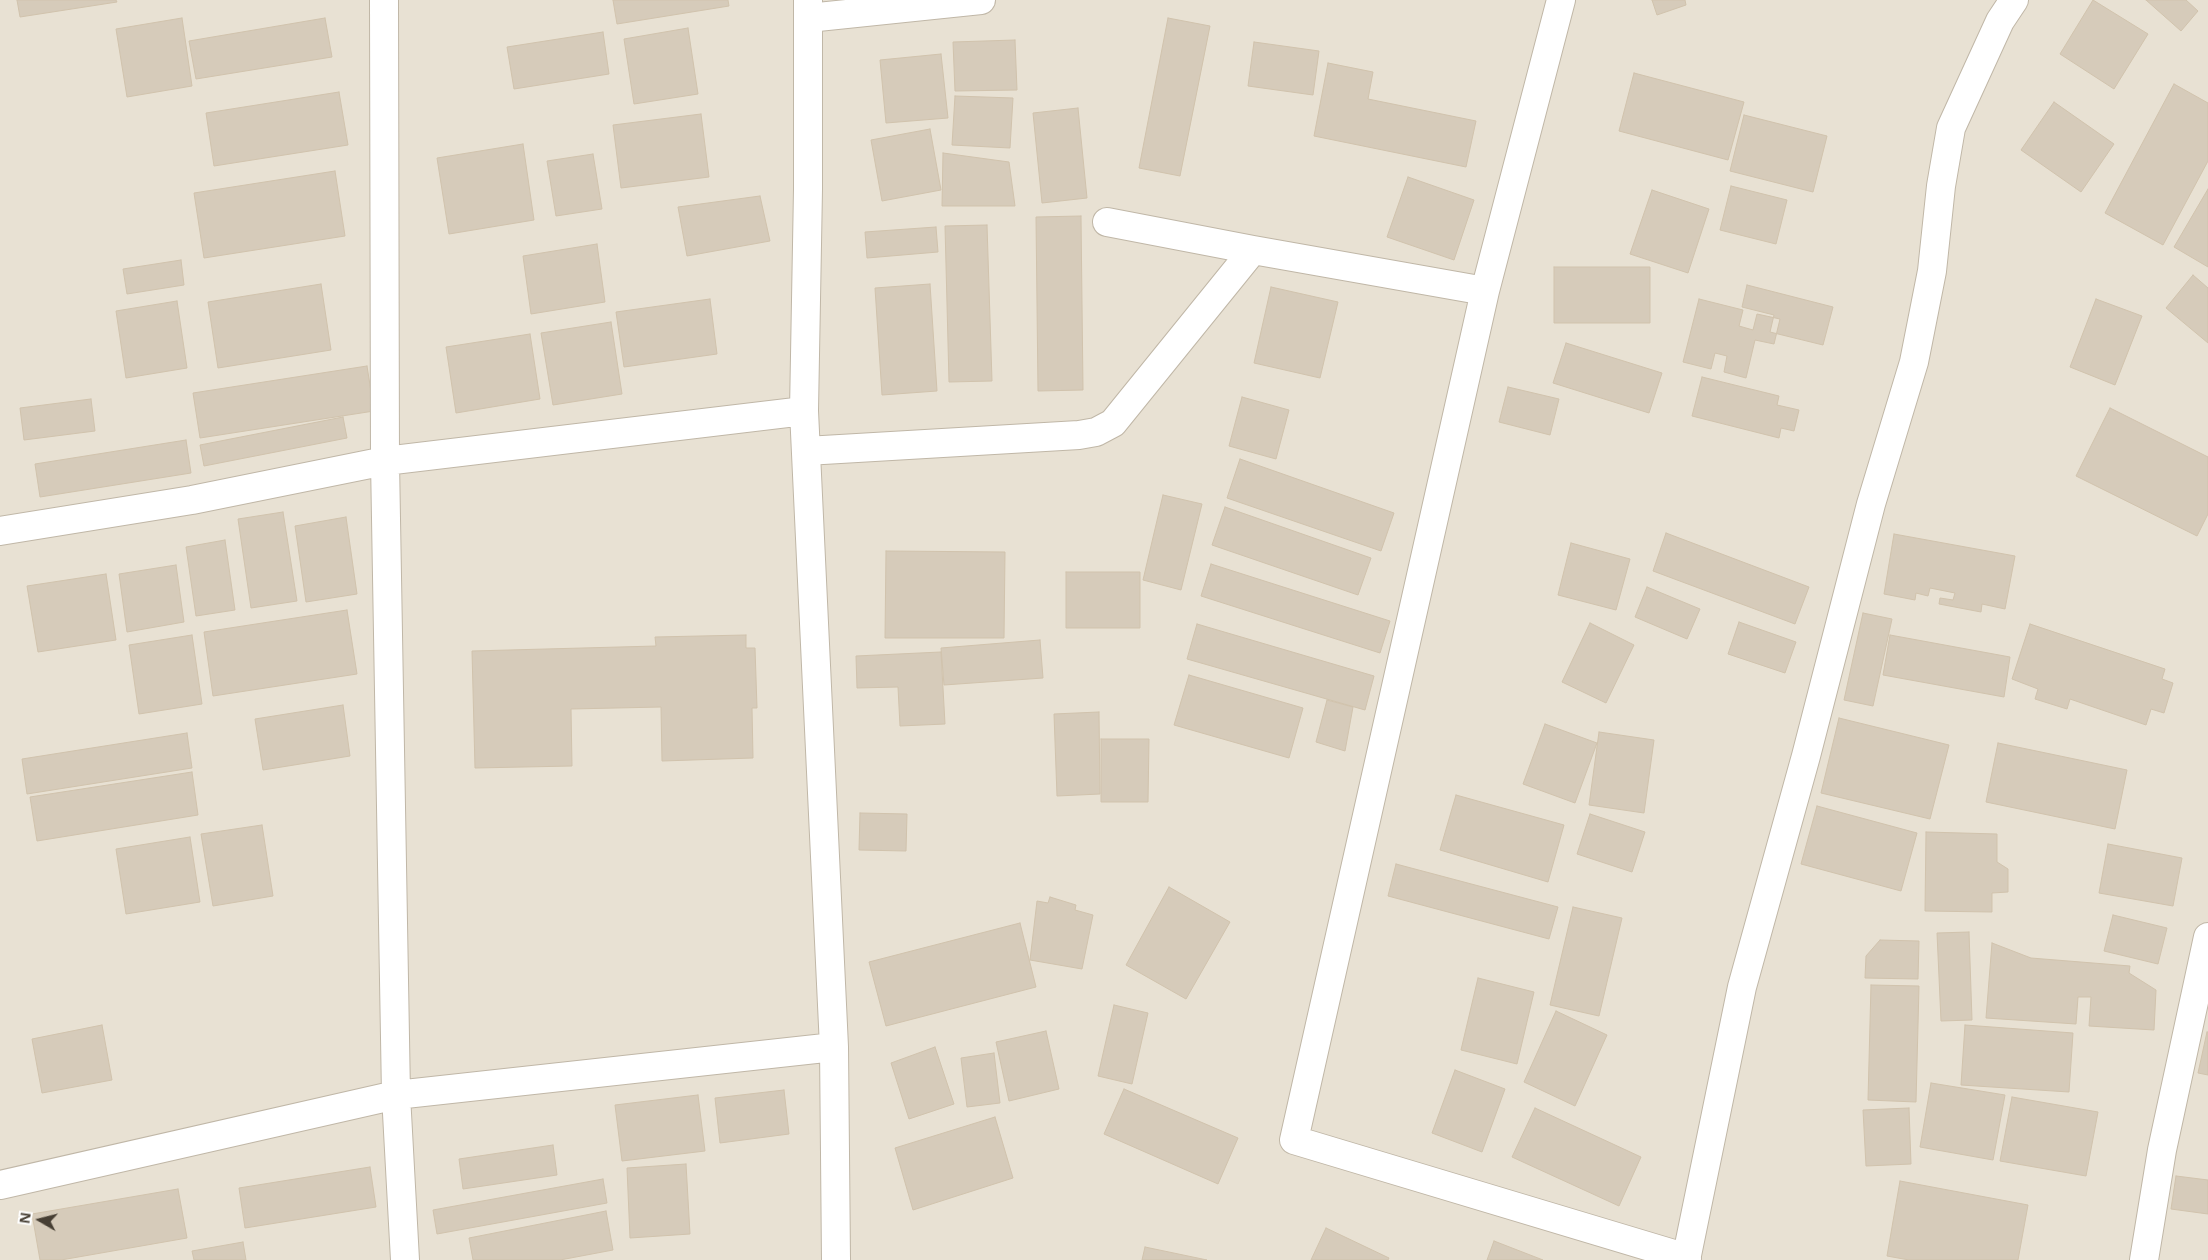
<!DOCTYPE html>
<style>
body{margin:0}
#map{position:relative;width:2208px;height:1260px;overflow:hidden;background:#f4efe5;font-family:"Open Sans",sans-serif}
canvas{display:block}
.north{position:absolute;left:15px;top:1195px;width:50px;height:50px;-webkit-text-stroke:4px #fff;paint-order:stroke;rotate:278deg;font-size:14px;font-weight:700;line-height:20px;text-align:center;color:#473f34}
.north::after{content:'';display:block;margin:auto;width:18px;height:22px;background:#473f34;clip-path:polygon(50% 0,100% 100%,50% 72%,0 100%)}
</style>
<div id="map">
<canvas width="2208" height="1260"></canvas>
<div class="north">N</div>
</div>
<script>
const ctx = document.querySelector('canvas').getContext('2d');
ctx.lineJoin = 'round';
function paint(path, color) {
  ctx.fillStyle = color;
  ctx.fill(path, 'evenodd');
}
function toPath(rows) {
  const path = new Path2D();
  for (const r of rows) {
    path.moveTo(r[0], r[1]);
    for (let i = 2; i < r.length; i += 2) path.lineTo(r[i], r[i + 1]);
  }
  return path;
}
function stroke(path, color, width, dash) {
  ctx.strokeStyle = color;
  ctx.lineWidth = width;
  ctx.lineCap = dash ? 'butt' : 'round';
  ctx.setLineDash(dash || []);
  ctx.stroke(path);
}
paint(toPath([
 [0,0,2208,0,2208,1260,0,1260]
]), '#e8e1d3');
const building = toPath([
 [17,0,116,0,117,2,20,17,17,0],
 [613,0,728,0,729,6,617,24,613,0],
 [1652,0,1685,0,1686,5,1657,15,1652,0],
 [2093,0,2148,34,2114,89,2060,54,2093,0],
 [2146,0,2186,0,2198,11,2181,31,2146,0],
 [182,18,192,86,127,97,116,29,182,18],
 [325,18,332,57,196,79,189,41,325,18],
 [1168,18,1210,26,1180,176,1139,168,1168,18],
 [688,28,698,94,634,104,624,39,688,28],
 [603,32,609,74,514,89,507,47,603,32],
 [1015,40,1017,90,955,91,953,42,1015,40],
 [1254,42,1319,51,1313,95,1248,86,1254,42],
 [941,54,948,118,886,123,880,60,941,54],
 [1328,63,1373,72,1368,99,1476,121,1466,167,1314,136,1328,63],
 [1634,73,1744,102,1728,160,1619,131,1634,73],
 [2174,84,2208,103,2208,161,2163,245,2105,213,2174,84],
 [339,92,348,145,214,166,206,113,339,92],
 [955,96,1013,98,1010,148,952,145,955,96],
 [2054,102,2114,144,2081,192,2021,150,2054,102],
 [1078,108,1087,198,1042,203,1033,113,1078,108],
 [701,114,709,177,621,188,613,125,701,114],
 [1744,115,1827,136,1813,192,1730,171,1744,115],
 [930,129,941,190,882,201,871,140,930,129],
 [523,144,534,220,449,234,437,158,523,144],
 [943,153,1009,162,1015,206,942,206,943,153],
 [593,154,602,209,556,216,547,161,593,154],
 [335,171,345,236,204,258,194,193,335,171],
 [1408,177,1474,200,1454,260,1387,237,1408,177],
 [1731,186,1787,200,1776,244,1720,230,1731,186],
 [2208,189,2208,267,2174,247,2208,189],
 [1652,190,1709,209,1688,273,1630,254,1652,190],
 [760,196,770,241,687,256,678,207,760,196],
 [1081,216,1083,390,1038,391,1036,217,1081,216],
 [987,225,992,381,949,382,945,226,987,225],
 [936,227,938,252,867,258,865,232,936,227],
 [597,244,605,302,531,314,523,256,597,244],
 [181,260,184,285,127,294,123,269,181,260],
 [1554,267,1650,267,1650,323,1554,323,1554,267],
 [2193,275,2208,288,2208,343,2166,308,2193,275],
 [321,284,331,350,218,368,208,302,321,284],
 [930,284,937,391,882,395,875,288,930,284],
 [1747,285,1833,307,1823,345,1770,332,1774,315,1742,307,1747,285],
 [1271,287,1338,302,1320,378,1254,363,1271,287],
 [710,299,717,354,624,367,616,312,710,299],
 [1699,299,1743,310,1739,326,1753,330,1757,314,1780,319,1774,344,1755,340,1746,378,1724,372,1727,356,1715,353,1711,369,1683,362,1699,299],
 [2096,299,2142,316,2115,385,2070,367,2096,299],
 [177,301,187,368,126,378,116,311,177,301],
 [611,322,622,394,553,405,541,333,611,322],
 [530,334,540,399,456,413,446,347,530,334],
 [1566,343,1662,373,1649,413,1553,383,1566,343],
 [367,366,374,411,200,438,193,393,367,366],
 [1702,377,1779,396,1777,405,1799,410,1794,431,1781,428,1779,438,1692,416,1702,377],
 [1508,387,1559,399,1550,435,1499,422,1508,387],
 [1242,397,1289,410,1276,459,1229,446,1242,397],
 [91,399,95,431,24,440,20,408,91,399],
 [2110,408,2208,457,2208,514,2197,536,2076,476,2110,408],
 [343,417,347,438,204,466,200,445,343,417],
 [186,440,191,473,40,497,35,464,186,440],
 [1240,459,1394,513,1381,551,1227,498,1240,459],
 [1163,495,1202,504,1181,590,1143,580,1163,495],
 [1225,507,1371,558,1358,595,1212,545,1225,507],
 [283,512,297,601,251,608,238,519,283,512],
 [346,517,357,594,306,602,295,526,346,517],
 [1666,533,1809,587,1795,624,1653,571,1666,533],
 [1894,534,2015,556,2005,609,1982,604,1981,612,1939,604,1940,598,1953,600,1955,593,1930,588,1928,596,1916,593,1915,600,1884,594,1894,534],
 [225,540,235,610,196,616,186,547,225,540],
 [1571,543,1630,559,1616,610,1558,595,1571,543],
 [886,551,1005,552,1004,638,885,638,886,551],
 [1211,564,1390,621,1380,653,1201,596,1211,564],
 [176,565,184,622,127,632,119,574,176,565],
 [1066,572,1140,572,1140,628,1066,628,1066,572],
 [106,574,116,640,38,652,27,586,106,574],
 [1647,587,1700,609,1687,639,1635,617,1647,587],
 [347,610,357,674,213,696,204,632,347,610],
 [1863,613,1892,619,1873,706,1844,700,1863,613],
 [1739,622,1796,642,1785,673,1728,654,1739,622],
 [1590,623,1634,645,1606,703,1562,682,1590,623],
 [1197,624,1374,676,1365,710,1187,659,1197,624],
 [2030,624,2165,669,2162,679,2173,683,2164,713,2151,709,2146,725,2070,699,2067,709,2035,699,2038,689,2012,679,2030,624],
 [192,635,202,704,139,714,129,645,192,635],
 [746,635,746,648,755,648,757,708,752,708,753,758,662,761,661,707,571,709,572,766,475,768,472,651,656,646,655,637,746,635],
 [1890,635,2010,657,2004,697,1883,675,1890,635],
 [1040,640,1043,678,944,685,941,648,1040,640],
 [941,652,945,724,900,726,898,687,857,688,856,656,941,652],
 [1189,675,1303,708,1289,758,1174,725,1189,675],
 [1327,700,1353,707,1345,751,1316,742,1327,700],
 [343,705,350,756,263,770,255,719,343,705],
 [1099,712,1100,794,1057,796,1054,714,1099,712],
 [1839,718,1949,745,1930,819,1821,793,1839,718],
 [1545,724,1597,743,1575,803,1523,784,1545,724],
 [1599,732,1654,740,1644,813,1589,805,1599,732],
 [187,733,192,768,27,794,22,759,187,733],
 [1101,739,1149,739,1148,802,1101,802,1101,739],
 [1998,743,2127,770,2115,829,1986,802,1998,743],
 [192,772,198,815,37,841,30,797,192,772],
 [1456,795,1564,825,1548,882,1440,850,1456,795],
 [1817,806,1917,833,1901,891,1801,864,1817,806],
 [860,813,907,814,906,851,859,850,860,813],
 [1590,814,1645,832,1632,872,1577,854,1590,814],
 [262,825,273,896,213,906,201,834,262,825],
 [1926,832,1997,834,1997,862,2008,869,2008,892,1992,893,1992,912,1925,911,1926,832],
 [190,837,200,902,126,914,116,849,190,837],
 [2108,844,2182,858,2173,906,2099,893,2108,844],
 [1396,864,1558,907,1549,939,1388,896,1396,864],
 [1169,887,1230,922,1186,999,1126,965,1169,887],
 [1050,897,1076,905,1075,910,1093,915,1082,969,1030,960,1037,901,1048,903,1050,897],
 [1573,907,1622,918,1599,1016,1550,1005,1573,907],
 [2113,915,2167,928,2158,964,2104,951,2113,915],
 [1020,923,1036,987,886,1026,869,962,1020,923],
 [1969,932,1972,1020,1941,1021,1937,933,1969,932],
 [1880,940,1919,941,1918,979,1865,978,1866,956,1880,940],
 [1992,943,2031,958,2130,966,2129,973,2156,990,2154,1030,2089,1026,2091,997,2078,997,2076,1024,1986,1018,1992,943],
 [1478,978,1534,992,1517,1064,1461,1050,1478,978],
 [1871,985,1919,986,1916,1102,1868,1100,1871,985],
 [1114,1005,1148,1013,1132,1084,1098,1076,1114,1005],
 [1556,1011,1607,1035,1575,1106,1524,1082,1556,1011],
 [102,1025,112,1080,42,1093,32,1039,102,1025],
 [1965,1025,2073,1033,2069,1092,1961,1085,1965,1025],
 [1046,1031,1059,1089,1009,1101,996,1042,1046,1031],
 [2207,1032,2208,1032,2208,1075,2198,1073,2207,1032],
 [935,1047,954,1104,909,1119,891,1063,935,1047],
 [994,1053,1000,1103,967,1107,961,1058,994,1053],
 [1455,1070,1505,1089,1482,1152,1432,1133,1455,1070],
 [1931,1083,2005,1095,1993,1160,1920,1147,1931,1083],
 [1124,1089,1238,1138,1218,1184,1104,1134,1124,1089],
 [784,1090,789,1134,720,1143,715,1098,784,1090],
 [698,1095,705,1151,622,1161,615,1105,698,1095],
 [2012,1097,2098,1112,2086,1176,2000,1161,2012,1097],
 [1535,1108,1641,1157,1619,1206,1512,1157,1535,1108],
 [1909,1108,1911,1164,1866,1166,1863,1110,1909,1108],
 [995,1117,1013,1178,913,1210,895,1148,995,1117],
 [553,1145,557,1175,463,1189,459,1159,553,1145],
 [686,1164,690,1234,630,1238,627,1168,686,1164],
 [370,1167,376,1207,245,1228,239,1188,370,1167],
 [2176,1176,2208,1180,2208,1214,2171,1209,2176,1176],
 [603,1179,607,1203,437,1234,433,1210,603,1179],
 [1900,1181,2028,1205,2018,1260,1909,1260,1887,1256,1900,1181],
 [178,1189,187,1238,61,1260,40,1260,32,1214,178,1189],
 [606,1211,613,1250,560,1260,473,1260,469,1238,606,1211],
 [1326,1228,1389,1258,1388,1260,1311,1260,1326,1228],
 [1494,1241,1543,1260,1487,1260,1494,1241],
 [243,1242,246,1260,194,1260,192,1251,243,1242],
 [1145,1247,1207,1260,1142,1260,1145,1247]
]);
paint(building, '#d6cbba');
stroke(building, '#d1c3ad', 1);
const street = toPath([
 [384,0,385,461,396,1095,405,1260],
 [808,0,808,189,804,411,834,1047,836,1260],
 [1561,0,1485,291,1294,1140,1687,1258],
 [808,18,981,0],
 [1107,222,1253,250,1485,291],
 [806,451,1079,435,1096,432,1113,423,1253,250],
 [0,531,192,500,385,461,804,411],
 [0,1185,396,1095,834,1047],
 [1686,1260,1742,987,1806,756,1871,504,1914,362,1932,271,1941,186,1951,128,2000,21,2014,0],
 [2144,1260,2162,1150,2208,937]
]);
stroke(street, '#c0b7a7', 30);
stroke(street, '#fff', 28);
</script>
